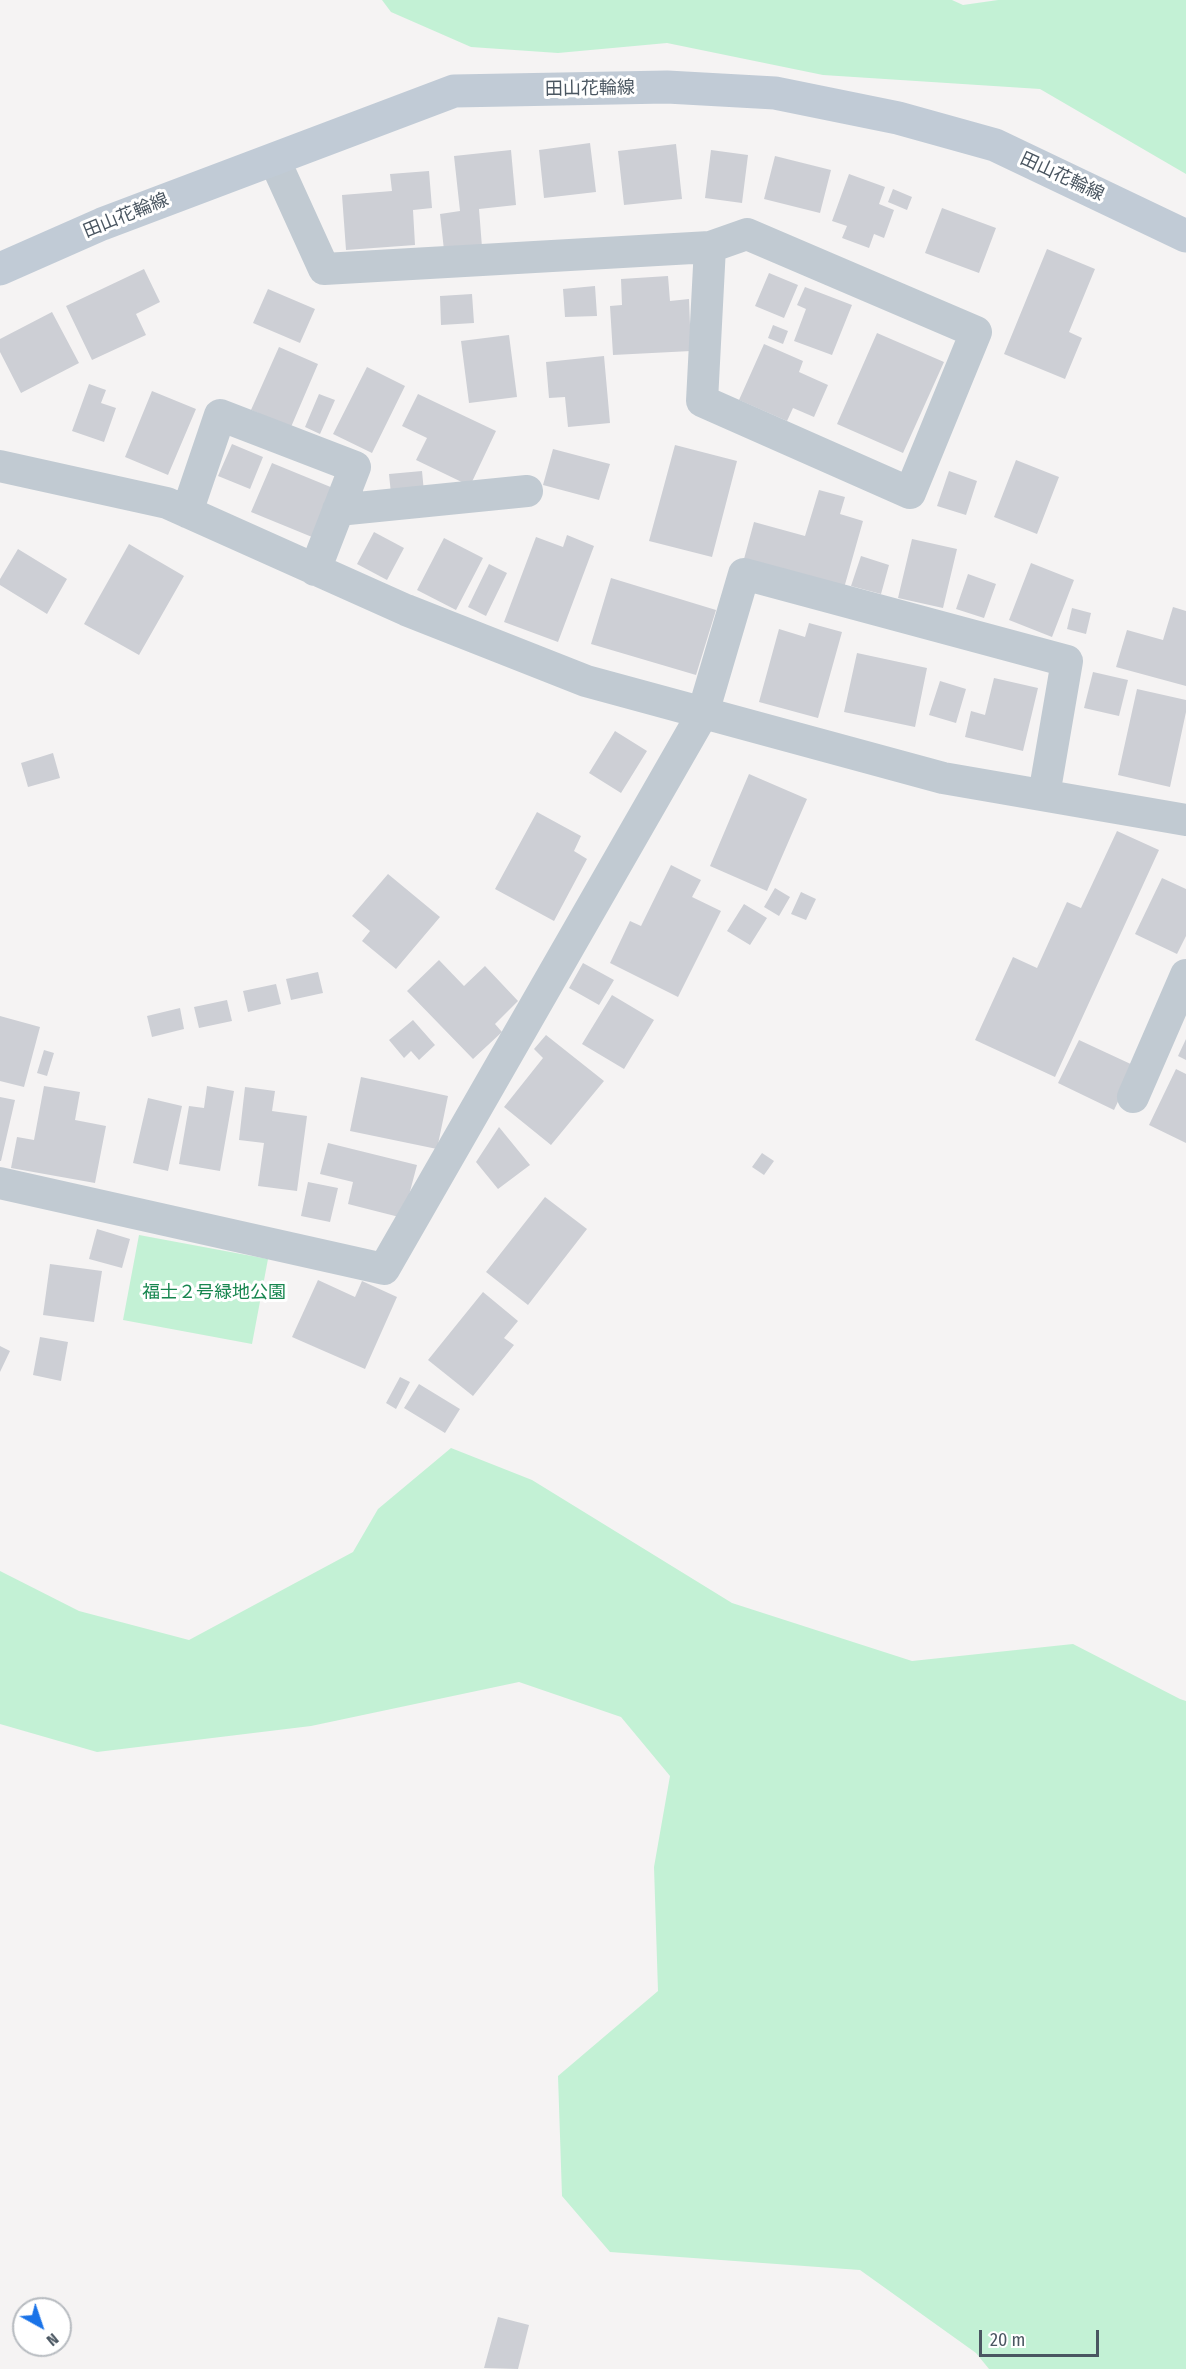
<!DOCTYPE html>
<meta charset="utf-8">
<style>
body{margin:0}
#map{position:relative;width:1186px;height:2369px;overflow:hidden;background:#f5f3f3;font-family:"Fira Sans Condensed",sans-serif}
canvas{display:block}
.north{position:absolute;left:12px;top:2297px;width:60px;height:60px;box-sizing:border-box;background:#fff;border:2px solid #b7bbc0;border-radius:50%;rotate:140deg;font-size:16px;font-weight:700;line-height:24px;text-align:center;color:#4a5661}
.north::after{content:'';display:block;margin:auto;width:21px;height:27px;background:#1a73e8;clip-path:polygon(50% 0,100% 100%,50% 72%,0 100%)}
.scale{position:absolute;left:979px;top:2330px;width:120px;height:27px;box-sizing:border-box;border:3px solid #4a5661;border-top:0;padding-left:8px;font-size:18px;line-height:21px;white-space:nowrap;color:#4a5661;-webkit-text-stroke:4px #fff;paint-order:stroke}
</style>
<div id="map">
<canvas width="1186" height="2369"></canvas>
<div class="north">N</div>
<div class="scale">20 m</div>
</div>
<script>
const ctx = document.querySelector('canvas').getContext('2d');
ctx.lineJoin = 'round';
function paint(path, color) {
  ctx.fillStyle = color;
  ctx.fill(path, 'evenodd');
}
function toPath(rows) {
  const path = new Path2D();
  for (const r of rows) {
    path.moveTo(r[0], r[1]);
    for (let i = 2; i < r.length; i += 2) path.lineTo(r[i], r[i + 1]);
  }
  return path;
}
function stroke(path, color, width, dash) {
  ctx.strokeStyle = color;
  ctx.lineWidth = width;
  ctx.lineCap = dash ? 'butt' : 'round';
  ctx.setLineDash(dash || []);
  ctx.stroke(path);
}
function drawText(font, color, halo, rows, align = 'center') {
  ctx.font = font + ' "Fira Sans Condensed","Noto Sans JP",sans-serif';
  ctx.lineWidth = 6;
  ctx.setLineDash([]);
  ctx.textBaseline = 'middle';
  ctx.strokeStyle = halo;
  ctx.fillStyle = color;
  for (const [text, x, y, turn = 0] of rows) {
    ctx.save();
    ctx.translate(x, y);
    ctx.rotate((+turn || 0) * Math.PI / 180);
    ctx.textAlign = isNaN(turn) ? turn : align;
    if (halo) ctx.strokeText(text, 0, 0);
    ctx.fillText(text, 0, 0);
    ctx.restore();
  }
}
paint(toPath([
 [382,0,952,0,963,5,998,0,1186,0,1186,174,1040,89,823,75,667,43,558,53,471,47,391,12],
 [139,1235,268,1259,252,1344,123,1320],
 [451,1448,532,1480,732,1603,912,1661,1073,1644,1180,1699,1186,1701,1186,2369,989,2369,976,2353,860,2270,610,2252,562,2196,558,2076,658,1991,654,1867,670,1776,621,1717,519,1682,311,1726,97,1752,0,1724,0,1571,79,1611,189,1640,353,1552,378,1509]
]), '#c3f1d5');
paint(toPath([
 [590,143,596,192,544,198,539,150],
 [676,144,682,199,624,205,618,151],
 [511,150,516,205,479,209,482,247,444,250,440,214,460,211,454,156],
 [711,150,748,155,742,203,705,198],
 [775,156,831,170,820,213,764,199],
 [429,171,432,208,413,210,415,245,346,250,342,195,392,191,390,174],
 [849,174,885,187,879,204,894,210,884,238,874,234,869,248,842,238,847,226,832,221],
 [893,189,912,197,907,210,888,202],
 [942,208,996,228,979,273,925,253],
 [1047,249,1095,269,1069,332,1082,338,1065,379,1004,354],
 [144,269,160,302,136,314,146,335,92,360,66,306],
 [769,273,798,285,784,318,755,306],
 [668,276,670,301,689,299,691,351,613,355,610,306,622,305,621,279],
 [595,286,597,316,565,317,563,289],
 [805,287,852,305,832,355,794,341,806,309,797,305],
 [268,289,315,309,300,343,253,323],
 [472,294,474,323,441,325,440,296],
 [52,312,79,363,21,393,0,352,0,339],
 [773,325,788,331,783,344,768,338],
 [877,333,944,362,903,453,837,424],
 [509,335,517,397,469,403,461,341],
 [764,344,803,361,799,372,828,385,814,417,793,408,787,421,739,400],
 [279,347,318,364,291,427,251,410],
 [604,356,610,423,568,427,565,397,549,398,546,362],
 [367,367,405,386,372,453,333,434],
 [89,384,106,390,101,403,116,408,104,442,72,431],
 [152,391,196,409,168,475,125,457],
 [319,394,335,400,320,434,305,427],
 [418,394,496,431,470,486,416,460,427,438,402,426],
 [232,444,263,457,250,489,218,476],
 [675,445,737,461,712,557,649,541],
 [553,449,610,464,599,500,543,485],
 [1016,460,1059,477,1037,534,994,517],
 [272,463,333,488,312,537,251,512],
 [422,471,424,492,391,494,389,474],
 [949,471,977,481,966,515,937,506],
 [819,490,845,497,840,514,863,521,844,588,744,559,754,522,805,536],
 [374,532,404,548,387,580,357,564],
 [567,535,594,546,558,642,504,622,536,537,563,547],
 [444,538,483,558,456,610,417,590],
 [912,539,957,549,943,608,898,598],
 [129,544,184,576,139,655,84,624],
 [18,549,67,579,47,614,0,585,0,579],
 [861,556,889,565,881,594,851,586],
 [1031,563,1074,580,1052,637,1009,620],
 [489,564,507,573,486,616,468,607],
 [968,574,996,584,984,618,956,609],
 [611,578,716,610,696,675,591,644],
 [1173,607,1186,611,1186,686,1116,667,1127,630,1163,640],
 [1072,608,1091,613,1086,634,1067,629],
 [809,623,842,632,818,718,759,702,779,629,805,637],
 [857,653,927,668,915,727,844,712],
 [1093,672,1128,680,1119,716,1084,708],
 [994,678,1038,688,1023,751,965,737,971,711,985,715],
 [940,681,966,689,956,723,929,715],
 [1137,689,1186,700,1186,712,1170,787,1118,775],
 [615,731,647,751,621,793,589,773],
 [53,753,60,778,28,787,21,763],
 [749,774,807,799,767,891,710,866],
 [537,812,581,836,574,851,587,859,554,921,495,889],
 [1117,831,1159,850,1055,1077,975,1040,1013,957,1037,968,1067,902,1081,908],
 [671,865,701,880,692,897,721,911,678,997,610,963,630,921,641,926],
 [388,874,440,917,396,969,362,941,370,931,352,916],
 [1162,878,1186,889,1186,936,1177,954,1135,934],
 [775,888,790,897,779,916,764,907],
 [801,892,816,899,806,920,791,914],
 [744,904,767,918,750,945,727,931],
 [439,960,464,986,485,966,518,1001,495,1024,502,1032,473,1059,407,991],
 [583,963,614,980,599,1005,569,988],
 [318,972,323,993,291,1000,286,979],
 [276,984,281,1004,248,1012,243,991],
 [612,995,654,1020,624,1069,582,1044],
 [227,1000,232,1021,199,1028,194,1007],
 [180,1008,184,1029,152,1037,147,1016],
 [0,1016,40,1027,24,1087,0,1081],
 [413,1020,435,1045,419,1060,411,1051,404,1058,389,1040],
 [546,1035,604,1081,551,1145,504,1107,543,1058,534,1049],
 [1186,1039,1186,1060,1178,1056],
 [1079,1040,1135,1066,1114,1110,1058,1083],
 [44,1050,54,1053,47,1076,37,1073],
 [1176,1069,1186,1074,1186,1143,1149,1125],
 [361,1077,448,1096,437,1149,350,1131],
 [44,1086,80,1092,75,1120,106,1126,95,1183,11,1168,17,1137,34,1140],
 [207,1086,234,1091,220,1171,179,1164,189,1106,204,1108],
 [245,1087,275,1091,272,1111,307,1116,297,1191,258,1186,264,1143,239,1140],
 [0,1097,15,1100,1,1161,0,1161],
 [148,1098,182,1106,168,1171,133,1163],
 [499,1127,530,1165,498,1189,476,1162],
 [328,1143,417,1165,403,1218,348,1204,353,1182,320,1174],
 [762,1153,774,1161,764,1175,752,1167],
 [308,1182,338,1188,330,1222,301,1216],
 [545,1197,587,1229,528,1305,486,1272],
 [97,1229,130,1239,122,1268,89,1259],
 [50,1264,102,1271,94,1322,43,1315],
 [318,1280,355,1297,362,1281,397,1297,365,1369,292,1337],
 [483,1292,518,1321,504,1338,514,1345,473,1396,428,1360],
 [40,1337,68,1342,61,1381,33,1375],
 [0,1346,10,1351,0,1372],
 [400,1377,410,1382,396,1409,386,1403],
 [419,1384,460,1409,445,1433,404,1408],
 [498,2317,529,2325,518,2369,484,2368]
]), '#cdcfd5');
stroke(toPath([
 [274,159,324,269,710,247,702,401,910,493,976,332,747,234,710,247],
 [0,466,167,503,406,610,586,681,943,778,1186,820],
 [338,510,527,491],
 [187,512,220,415,355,467,315,570],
 [1133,1097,1186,975],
 [0,1183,384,1269,703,713,744,574,1067,661,1044,795]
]), '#c1cad2', 32);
stroke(toPath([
 [0,269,102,224,454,91,667,87,775,93,898,118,995,145,1186,236]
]), '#c1cbd6', 33);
drawText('18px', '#4a5661', '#fff', [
 ["田山花輪線",590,89,-1],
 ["田山花輪線",1062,177,25],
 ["田山花輪線",126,216,-22]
]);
drawText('18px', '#17864f', '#fff', [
 ["福士２号緑地公園",214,1293]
]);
</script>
